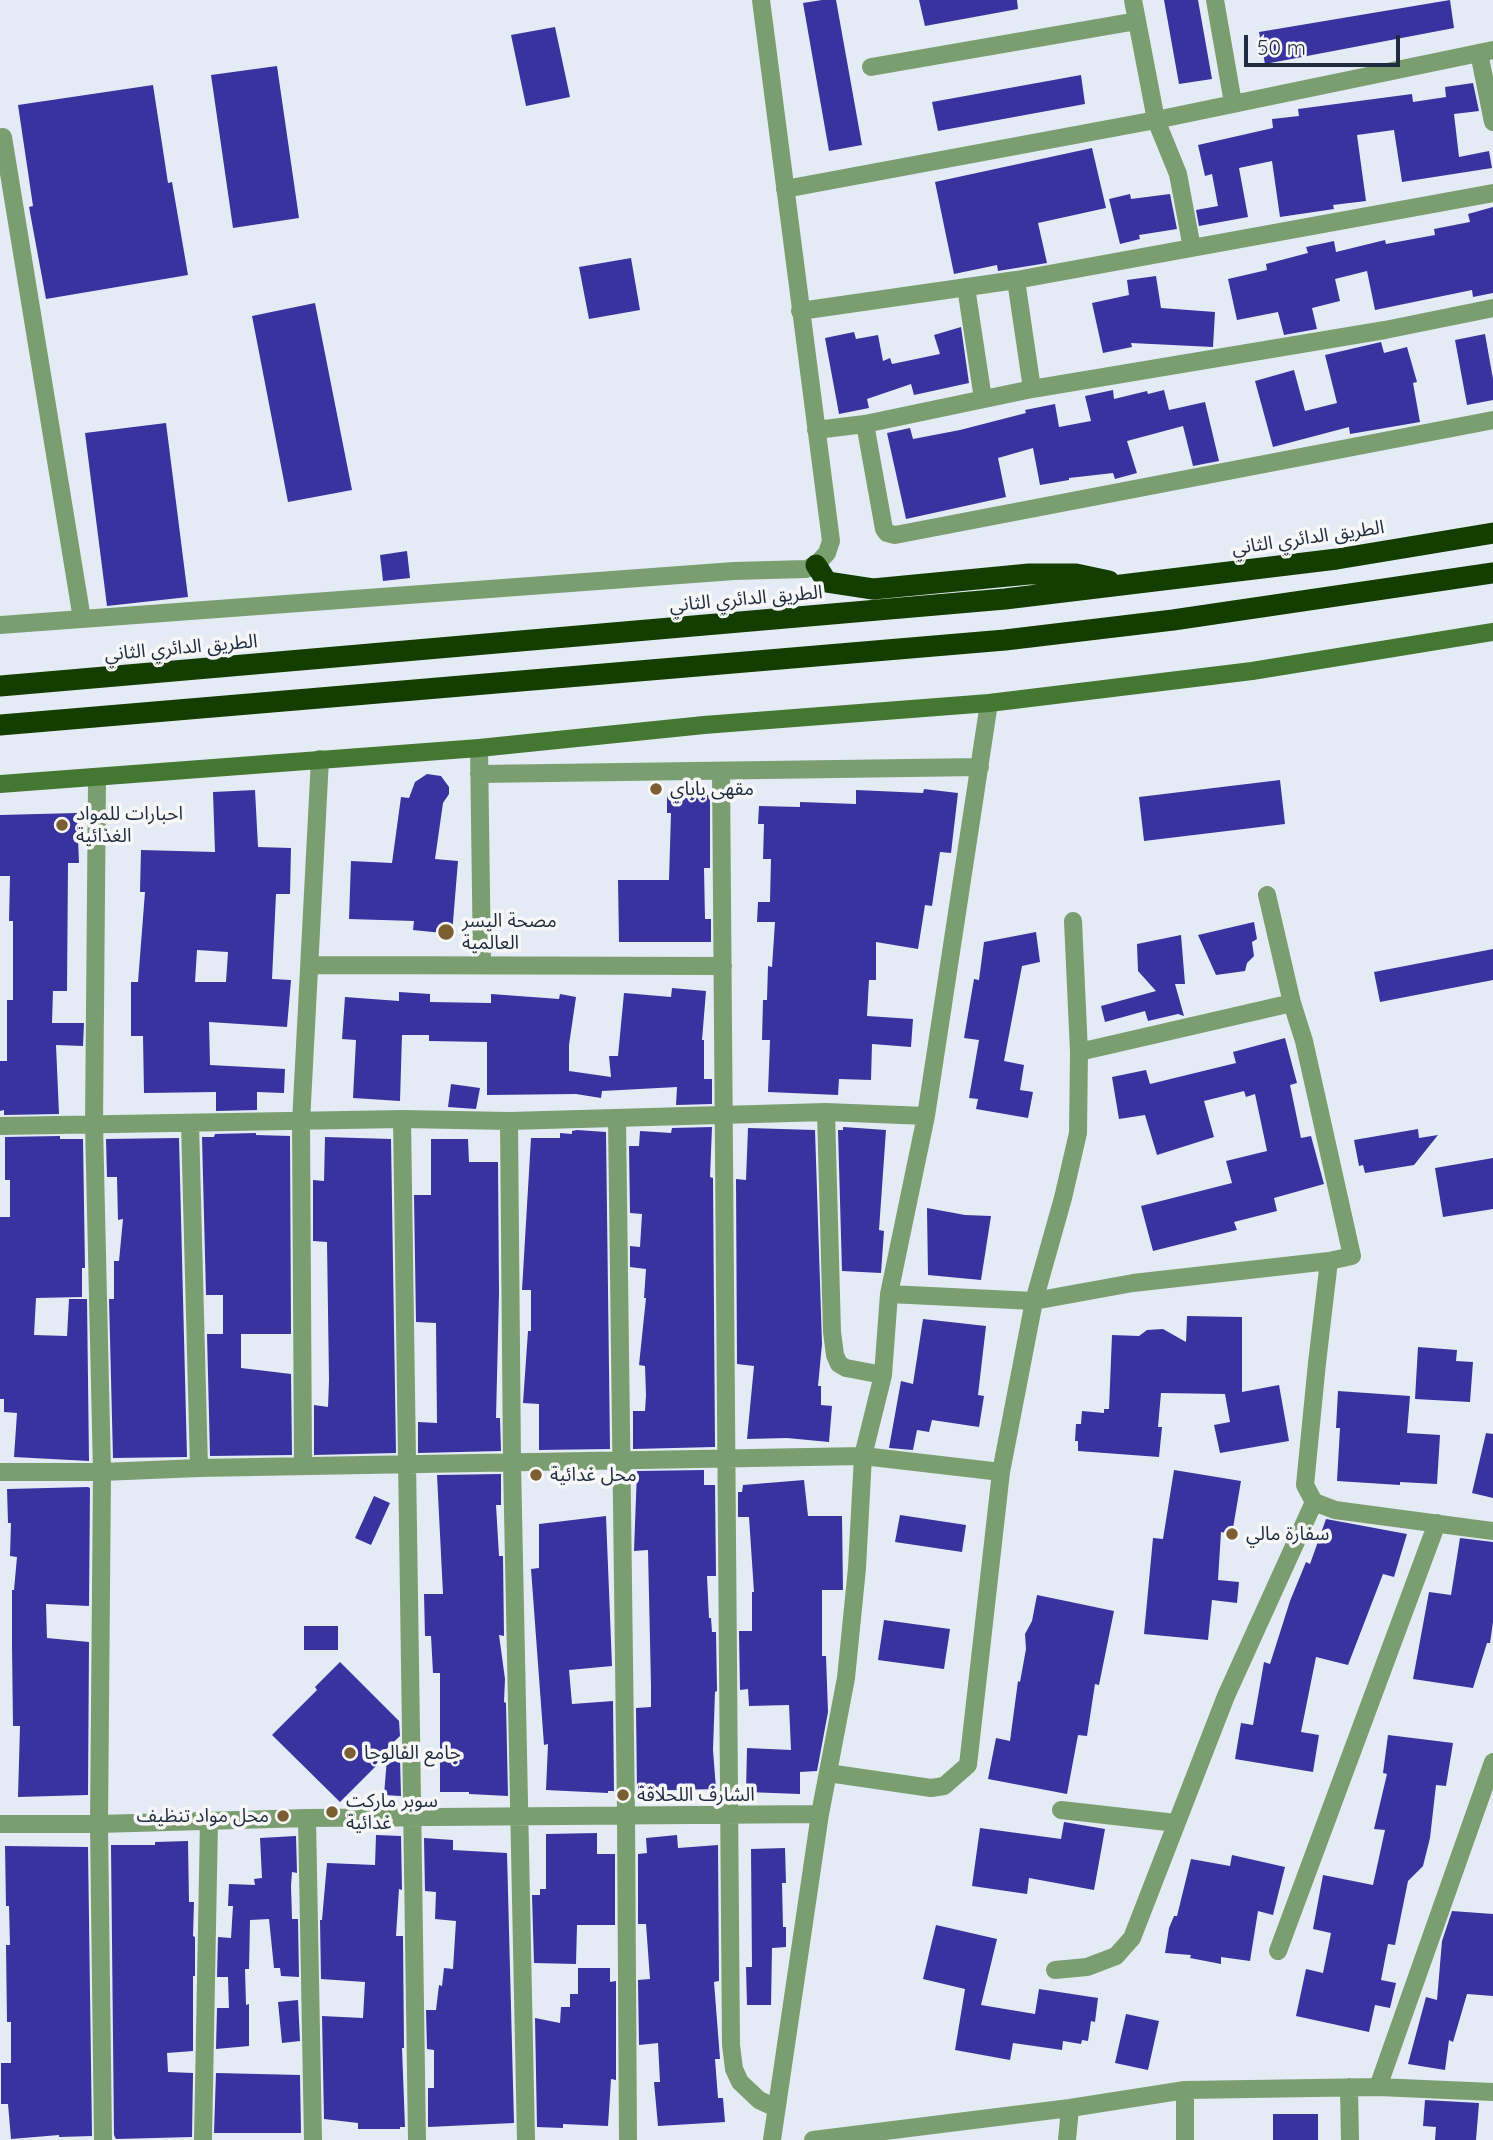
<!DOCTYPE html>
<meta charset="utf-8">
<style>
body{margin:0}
#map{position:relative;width:1493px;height:2140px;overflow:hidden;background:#e4ebf5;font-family:Quicksand,sans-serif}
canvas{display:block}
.scale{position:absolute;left:1244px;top:35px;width:156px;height:32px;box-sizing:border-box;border:4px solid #1f2c40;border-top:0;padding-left:9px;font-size:21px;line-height:24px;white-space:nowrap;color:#1f2c40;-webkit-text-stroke:5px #f7f7f7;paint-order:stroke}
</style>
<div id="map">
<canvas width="1493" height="2140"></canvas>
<div class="scale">50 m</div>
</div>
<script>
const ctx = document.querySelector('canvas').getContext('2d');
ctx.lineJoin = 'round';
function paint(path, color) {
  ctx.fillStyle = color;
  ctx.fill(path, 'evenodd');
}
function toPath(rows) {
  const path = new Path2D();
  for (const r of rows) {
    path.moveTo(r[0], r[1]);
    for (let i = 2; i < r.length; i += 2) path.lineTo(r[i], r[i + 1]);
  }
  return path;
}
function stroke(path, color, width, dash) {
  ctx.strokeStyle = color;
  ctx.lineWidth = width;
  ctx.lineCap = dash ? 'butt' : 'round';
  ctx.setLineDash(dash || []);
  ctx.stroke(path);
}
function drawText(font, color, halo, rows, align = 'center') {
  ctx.font = font + ' Quicksand,"Noto Sans Arabic",sans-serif';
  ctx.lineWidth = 7;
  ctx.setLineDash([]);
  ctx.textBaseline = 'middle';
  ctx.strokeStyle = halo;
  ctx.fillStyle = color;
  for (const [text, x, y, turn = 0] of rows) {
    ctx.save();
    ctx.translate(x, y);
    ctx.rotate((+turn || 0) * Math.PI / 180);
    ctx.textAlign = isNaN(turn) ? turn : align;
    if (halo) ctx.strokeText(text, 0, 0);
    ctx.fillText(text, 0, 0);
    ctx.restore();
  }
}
paint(toPath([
 [822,0,836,0,862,145,829,151,803,3],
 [919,0,1017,0,1018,9,925,26],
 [1164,0,1198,0,1212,79,1179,84],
 [1450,0,1454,28,1265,64,1259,32],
 [555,27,570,97,526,106,511,35],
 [277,66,299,218,233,228,211,75],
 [1081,75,1085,104,938,131,932,102],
 [1473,83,1479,111,1454,114,1459,157,1489,151,1492,168,1402,182,1394,130,1357,135,1366,201,1333,205,1334,209,1280,217,1272,161,1239,168,1248,217,1199,226,1196,210,1218,206,1212,174,1205,176,1198,145,1273,128,1272,119,1299,116,1298,109,1412,94,1413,102,1446,97,1445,87],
 [153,85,168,183,172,182,188,275,46,299,29,207,33,206,18,105],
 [1092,148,1106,208,1038,223,1047,263,998,271,997,265,954,274,935,182],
 [1130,194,1131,199,1170,194,1177,229,1139,235,1140,239,1120,244,1109,199],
 [1493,207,1493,293,1473,297,1472,290,1375,310,1367,271,1335,279,1340,301,1312,308,1317,329,1284,335,1278,312,1237,320,1228,279,1267,270,1266,264,1308,253,1306,247,1334,241,1336,252,1385,240,1386,244,1435,235,1434,229,1470,222,1468,214],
 [631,258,640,310,589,319,579,267],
 [1156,276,1161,308,1215,312,1213,347,1131,343,1132,347,1103,353,1092,303,1129,295,1127,280],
 [315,303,352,490,288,502,252,316],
 [961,327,969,383,914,395,911,384,867,399,869,408,839,414,825,338,854,332,856,339,878,335,883,361,890,358,892,364,940,354,934,335],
 [1485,334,1493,379,1493,400,1467,405,1455,340],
 [1381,342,1384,353,1407,347,1417,382,1413,383,1420,422,1350,434,1349,427,1273,447,1255,381,1294,370,1305,411,1337,403,1325,355],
 [1113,390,1114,399,1147,391,1148,394,1164,390,1169,410,1205,402,1219,461,1193,466,1183,426,1127,441,1137,473,1115,479,1113,473,1069,478,1069,480,1040,485,1033,448,998,458,1006,497,906,519,887,433,910,428,913,439,960,430,1026,413,1025,410,1055,404,1059,427,1091,421,1085,396],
 [166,423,188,597,107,606,85,433],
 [407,551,410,578,383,581,380,555],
 [427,774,441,776,449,787,449,794,443,803,435,859,458,861,452,934,413,930,414,921,349,919,351,861,392,863,401,797,409,798,415,782],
 [1280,780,1285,824,1144,841,1139,797],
 [924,789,958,793,951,853,940,852,932,906,925,905,918,949,876,942,876,980,869,980,867,1016,913,1019,911,1047,872,1044,871,1080,839,1079,838,1095,768,1092,770,1040,762,1040,763,1000,767,1000,768,966,772,967,775,922,757,922,758,902,770,902,771,859,763,859,764,824,758,824,759,806,800,807,800,802,856,804,856,790,923,793],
 [255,790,258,847,291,848,290,894,276,894,272,979,291,980,287,1027,209,1022,210,1065,285,1069,284,1093,257,1092,257,1110,216,1111,216,1092,144,1093,143,1036,131,1036,131,982,138,982,145,892,140,892,141,850,215,852,213,792],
 [197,950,228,952,226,982,195,982],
 [667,794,710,795,710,868,704,868,705,919,711,919,711,942,619,942,618,880,669,880,671,813,667,813],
 [77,813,79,863,68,863,67,991,53,991,52,1023,84,1023,83,1046,56,1045,59,1114,4,1115,4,1110,0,1111,0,1061,7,1061,7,1000,13,1000,13,921,9,921,10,876,0,876,0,815],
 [1254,922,1257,939,1252,942,1254,956,1247,963,1245,971,1216,975,1198,935],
 [1036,932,1040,962,1022,966,1004,1061,1024,1065,1020,1090,1033,1092,1028,1118,976,1109,978,1099,969,1098,979,1040,964,1038,974,979,979,980,984,942],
 [1181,935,1185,984,1175,984,1184,1016,1178,1014,1148,1021,1145,1011,1105,1022,1101,1006,1156,991,1138,971,1137,944],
 [1493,949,1493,980,1380,1002,1374,972],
 [672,988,706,991,702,1040,704,1040,704,1079,712,1079,712,1104,676,1105,677,1087,602,1091,601,1098,576,1094,487,1095,487,1042,429,1041,429,1035,402,1035,400,1101,353,1098,356,1040,342,1039,345,997,399,1001,399,992,430,994,430,1002,491,1003,491,994,559,999,560,994,576,997,569,1045,569,1071,611,1077,609,1056,618,1056,624,993,671,997],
 [1285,1038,1297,1083,1290,1085,1301,1138,1311,1136,1324,1184,1274,1198,1277,1211,1234,1222,1237,1230,1153,1251,1141,1206,1232,1183,1226,1161,1267,1151,1255,1094,1246,1097,1244,1091,1204,1101,1214,1137,1157,1155,1145,1115,1119,1119,1112,1077,1146,1070,1150,1084,1236,1063,1233,1052],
 [451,1084,480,1088,476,1109,448,1107],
 [712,1127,710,1177,713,1178,715,1447,633,1449,633,1411,645,1411,646,1395,645,1366,639,1365,646,1298,644,1298,646,1269,630,1267,630,1246,640,1247,642,1214,630,1213,629,1146,639,1146,640,1131,671,1133,672,1128],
 [843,1127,886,1130,879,1230,884,1231,881,1273,842,1271,838,1130,843,1130],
 [748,1128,815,1130,822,1344,818,1386,821,1386,821,1405,832,1406,829,1442,787,1438,747,1439,754,1366,737,1364,736,1179,746,1180],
 [1418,1129,1419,1138,1438,1135,1414,1165,1365,1173,1363,1165,1359,1166,1354,1140],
 [577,1130,606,1132,610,1449,539,1450,539,1404,523,1403,528,1331,531,1331,531,1290,522,1290,531,1138,560,1138,560,1133,572,1134,572,1131],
 [256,1133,256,1135,290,1136,291,1334,241,1334,241,1368,291,1374,292,1455,210,1456,207,1334,223,1334,223,1295,206,1295,202,1137,214,1137,215,1134],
 [60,1136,60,1139,83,1139,85,1268,82,1268,82,1297,36,1298,34,1335,67,1336,69,1299,87,1299,89,1461,14,1457,17,1413,4,1412,4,1399,0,1399,0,1217,10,1217,10,1180,5,1180,5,1137],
 [325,1137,391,1139,396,1453,314,1455,314,1405,328,1407,329,1380,327,1242,313,1241,313,1180,324,1181],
 [179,1138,187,1457,113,1458,109,1299,114,1299,114,1261,119,1261,123,1219,118,1220,117,1177,107,1177,106,1139],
 [431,1139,468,1139,469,1162,498,1162,499,1294,496,1418,500,1418,501,1451,418,1453,418,1422,437,1423,436,1323,416,1322,414,1195,431,1195],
 [1493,1158,1493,1209,1443,1217,1435,1168],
 [927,1208,965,1215,991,1216,981,1280,928,1275],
 [1187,1316,1242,1317,1242,1392,1279,1385,1289,1441,1220,1453,1214,1425,1230,1422,1225,1394,1161,1393,1158,1427,1162,1427,1159,1457,1078,1451,1078,1441,1075,1441,1076,1424,1081,1424,1082,1411,1104,1413,1104,1409,1109,1409,1112,1335,1139,1336,1147,1330,1163,1329,1186,1342],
 [923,1319,986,1326,978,1395,984,1396,979,1427,932,1420,929,1432,917,1430,913,1450,889,1448,901,1381,913,1384],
 [1418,1347,1457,1350,1456,1361,1473,1362,1470,1402,1415,1399],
 [1338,1391,1410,1396,1407,1433,1440,1435,1437,1484,1400,1482,1400,1485,1337,1481,1340,1428,1336,1428],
 [1486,1433,1493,1434,1493,1498,1472,1493],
 [704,1470,704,1485,715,1485,716,1576,707,1576,709,1618,711,1618,712,1632,716,1632,717,1691,715,1692,713,1750,716,1789,637,1791,636,1708,651,1707,651,1686,648,1550,634,1551,637,1471],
 [1174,1470,1241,1481,1232,1534,1221,1532,1218,1580,1239,1582,1237,1603,1212,1600,1208,1640,1144,1634,1153,1538,1163,1539],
 [501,1474,501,1505,496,1505,499,1556,503,1556,504,1636,499,1635,505,1679,504,1702,506,1703,508,1796,469,1794,469,1792,440,1792,440,1673,433,1673,431,1636,425,1636,424,1594,443,1594,437,1475],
 [804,1480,808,1516,842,1516,843,1590,822,1590,822,1656,826,1656,828,1712,817,1771,800,1772,800,1794,746,1792,747,1748,791,1750,789,1705,749,1706,748,1689,740,1690,739,1631,752,1631,752,1592,754,1592,749,1517,738,1517,738,1492,742,1492,743,1485],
 [88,1487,90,1488,89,1606,46,1604,47,1638,89,1642,88,1795,18,1797,20,1726,13,1726,12,1646,12,1590,14,1590,17,1557,10,1556,11,1523,8,1523,7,1489],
 [374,1496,390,1503,371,1545,355,1538],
 [900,1515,966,1525,962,1552,895,1542],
 [606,1516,612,1666,569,1670,572,1704,613,1701,614,1791,608,1791,608,1793,546,1790,548,1744,544,1745,531,1569,539,1568,539,1524],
 [1326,1519,1407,1534,1394,1577,1383,1574,1348,1665,1316,1657,1301,1732,1319,1735,1313,1772,1235,1759,1241,1723,1253,1725,1264,1662,1270,1664,1290,1601,1306,1562,1310,1564],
 [1460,1538,1493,1542,1493,1622,1490,1643,1487,1643,1473,1688,1413,1679,1429,1592,1451,1595],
 [1037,1595,1114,1611,1099,1685,1095,1684,1087,1736,1078,1735,1067,1794,988,1779,996,1738,1010,1741,1018,1681,1020,1682,1026,1649,1025,1634,1032,1621],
 [884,1620,950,1629,944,1669,878,1660],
 [304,1626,338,1626,338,1650,304,1650],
 [340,1662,399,1721,400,1736,378,1757,384,1758,340,1802,272,1735,317,1690,315,1687],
 [1388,1735,1453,1743,1446,1786,1436,1785,1430,1838,1423,1866,1408,1881,1395,1945,1388,1944,1381,1980,1396,1983,1390,2008,1375,2005,1369,2032,1296,2016,1306,1969,1323,1973,1331,1933,1313,1929,1323,1875,1373,1885,1385,1830,1374,1829,1387,1774,1383,1773],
 [387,1758,400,1759,401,1796,384,1795],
 [1064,1822,1105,1829,1094,1890,1029,1878,1027,1894,972,1886,980,1828,1061,1839],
 [597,1833,597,1854,615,1854,615,1925,577,1925,576,1964,534,1963,532,1895,540,1895,540,1889,546,1889,546,1834],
 [376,1835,401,1836,402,1890,399,1889,396,1936,403,1936,404,2048,402,2048,405,2127,400,2127,400,2129,358,2129,358,2123,324,2119,322,2016,363,2018,365,1982,321,1979,320,1920,322,1920,327,1863,375,1865],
 [677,1835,678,1848,718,1845,719,1981,714,1982,720,2059,715,2059,718,2098,723,2098,725,2122,658,2126,654,2082,660,2082,658,2043,639,2045,638,1980,650,1979,646,1924,638,1924,638,1854,647,1853,646,1838],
 [296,1836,297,1873,292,1872,291,1886,292,1919,298,1919,299,1977,281,1976,280,1968,274,1968,269,1919,250,1920,249,1969,245,1969,246,2005,249,2004,249,2046,216,2049,217,2008,229,2008,228,1977,217,1977,218,1937,231,1938,233,1906,228,1906,229,1884,255,1885,254,1879,262,1878,260,1838],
 [424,1838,453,1840,453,1850,507,1853,514,2123,428,2127,428,2088,434,2088,434,2050,427,2049,426,2010,436,2010,439,1985,442,1986,444,1968,453,1969,456,1921,435,1919,436,1892,425,1891],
 [188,1841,189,1902,194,1902,193,1936,195,1937,195,1976,193,1976,193,2051,167,2053,168,2072,193,2073,192,2137,116,2139,114,2135,111,1845,155,1845,155,1842],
 [5,1846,88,1847,92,2136,59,2137,59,2135,11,2139,8,2104,1,2104,1,2063,11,2063,11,2022,7,2022,6,1945,10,1945,9,1906,6,1906],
 [785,1848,786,1883,782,1883,783,1927,786,1927,786,1947,772,1948,771,2005,747,2005,746,1967,752,1967,751,1849],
 [1232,1855,1285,1867,1273,1915,1258,1911,1250,1961,1221,1957,1221,1964,1190,1958,1191,1955,1165,1953,1169,1928,1174,1916,1177,1916,1191,1859,1230,1866],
 [1452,1911,1493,1914,1493,1996,1467,1994,1453,2042,1449,2040,1445,2070,1408,2064,1426,1997,1437,2000,1442,1941],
 [936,1925,997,1939,981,2005,1035,2014,1039,1989,1098,1998,1095,2022,1091,2021,1088,2041,1082,2040,1081,2044,1063,2041,1062,2050,1013,2043,1010,2060,955,2050,965,1989,923,1979],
 [578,1968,610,1968,610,1982,616,1981,616,2080,611,2079,608,2126,563,2124,563,2128,537,2127,535,2018,560,2023,561,2007,570,2007,570,1994,578,1994],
 [298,2000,300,2041,282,2043,278,2002],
 [1126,2014,1159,2021,1148,2070,1115,2063],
 [216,2073,300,2075,301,2133,214,2133],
 [1425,2100,1479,2103,1476,2140,1435,2140,1436,2127,1423,2126],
 [1273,2114,1318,2114,1318,2140,1273,2140]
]), '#3933a0');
stroke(toPath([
 [1133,0,1156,120,1178,174,1192,248],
 [1215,0,1233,103],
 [1479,53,1493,122],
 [871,67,1137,21],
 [3,137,82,619],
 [785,189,1156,120,1493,50],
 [1016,280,1032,389],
 [966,287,983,399],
 [800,311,1016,280,1493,193],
 [865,424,884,529,887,533,895,535,1493,420],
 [816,430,865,424,1032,389,1385,330,1493,308],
 [0,625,734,571,806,569,816,565,827,553,831,541,761,0],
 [479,748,482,965],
 [721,771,731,2045,734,2069,740,2082,759,2100,776,2108],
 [479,774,980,767],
 [97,779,94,1124,102,1472,99,1824,103,2140],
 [1267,895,1292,1003,1304,1041,1352,1256,1329,1261],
 [310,965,723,966],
 [1079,1052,1292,1003],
 [826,1112,832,1332,835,1355,839,1364,846,1368,883,1375],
 [402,1119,417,2140],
 [617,1119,626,1815,628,2140],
 [509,1121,512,1463,526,2140],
 [190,1123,199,1468],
 [0,1126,402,1119,509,1121,826,1112,926,1116],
 [889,1294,1034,1301,1133,1283,1329,1261,1317,1363,1305,1485,1314,1502,1335,1510,1493,1531],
 [303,1466,301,1122,320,759],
 [0,1472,102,1472,199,1468,863,1456,1001,1472],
 [828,1773,931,1788,944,1786,968,1765,1001,1472,1034,1301,1063,1198,1078,1133,1079,1052,1073,921],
 [1061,1810,1176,1823],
 [307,1818,313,2140],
 [0,1824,99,1824,307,1818,820,1814],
 [1278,1951,1437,1523],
 [1055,1970,1087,1967,1116,1956,1132,1938,1226,1696,1314,1502],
 [1349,2087,1350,2140],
 [1378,2087,1493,1762],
 [1185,2090,1185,2140],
 [203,2140,209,1821],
 [772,2140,820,1814,846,1678,857,1568,863,1456,883,1375,889,1294,926,1116,989,703],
 [813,2140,1070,2108,1185,2090,1378,2087,1493,2092],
 [1067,2140,1070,2108]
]), '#7b9e70', 18);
stroke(toPath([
 [0,784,479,748,704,725,989,703,1252,671,1493,632]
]), '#447832', 18);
stroke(toPath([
 [816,565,827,582,873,589,1029,574,1076,574,1109,581],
 [0,686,1005,599,1337,559,1493,533],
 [0,725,1005,640,1173,620,1493,573]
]), '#133e00', 21);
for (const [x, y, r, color] of [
 [656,789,7,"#7b5f32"],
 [62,825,7,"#7b5f32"],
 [446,932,9,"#7b5f32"],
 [536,1475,7,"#7b5f32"],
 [1232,1534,7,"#7b5f32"],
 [350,1753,7,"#7b5f32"],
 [623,1795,7,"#7b5f32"],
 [332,1812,7,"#7b5f32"],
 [283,1816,7,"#7b5f32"]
]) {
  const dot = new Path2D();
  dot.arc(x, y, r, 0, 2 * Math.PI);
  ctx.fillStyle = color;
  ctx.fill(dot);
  stroke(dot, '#f7f7f7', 2.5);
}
drawText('19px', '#1f2c40', '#f7f7f7', [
 ["الطريق الدائري الثاني",1308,538,-8],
 ["الطريق الدائري الثاني",746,599,-5],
 ["الطريق الدائري الثاني",181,648,-5]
]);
drawText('19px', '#1f2c40', '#f7f7f7', [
 ["مقهى باباي",670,789],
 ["احبارات للمواد",76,814],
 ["الغذائية",76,836],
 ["مصحة اليسر",462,921],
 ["العالمية",462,943],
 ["محل غدائية",550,1475],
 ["سفارة مالي",1246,1534],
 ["جامع الفالوجا",364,1753],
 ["الشارف اللحلاقة",637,1795],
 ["سوبر ماركت",346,1801],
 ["غدائية",346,1823],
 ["محل مواد تنظيف",269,1816,"right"]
], 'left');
</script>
